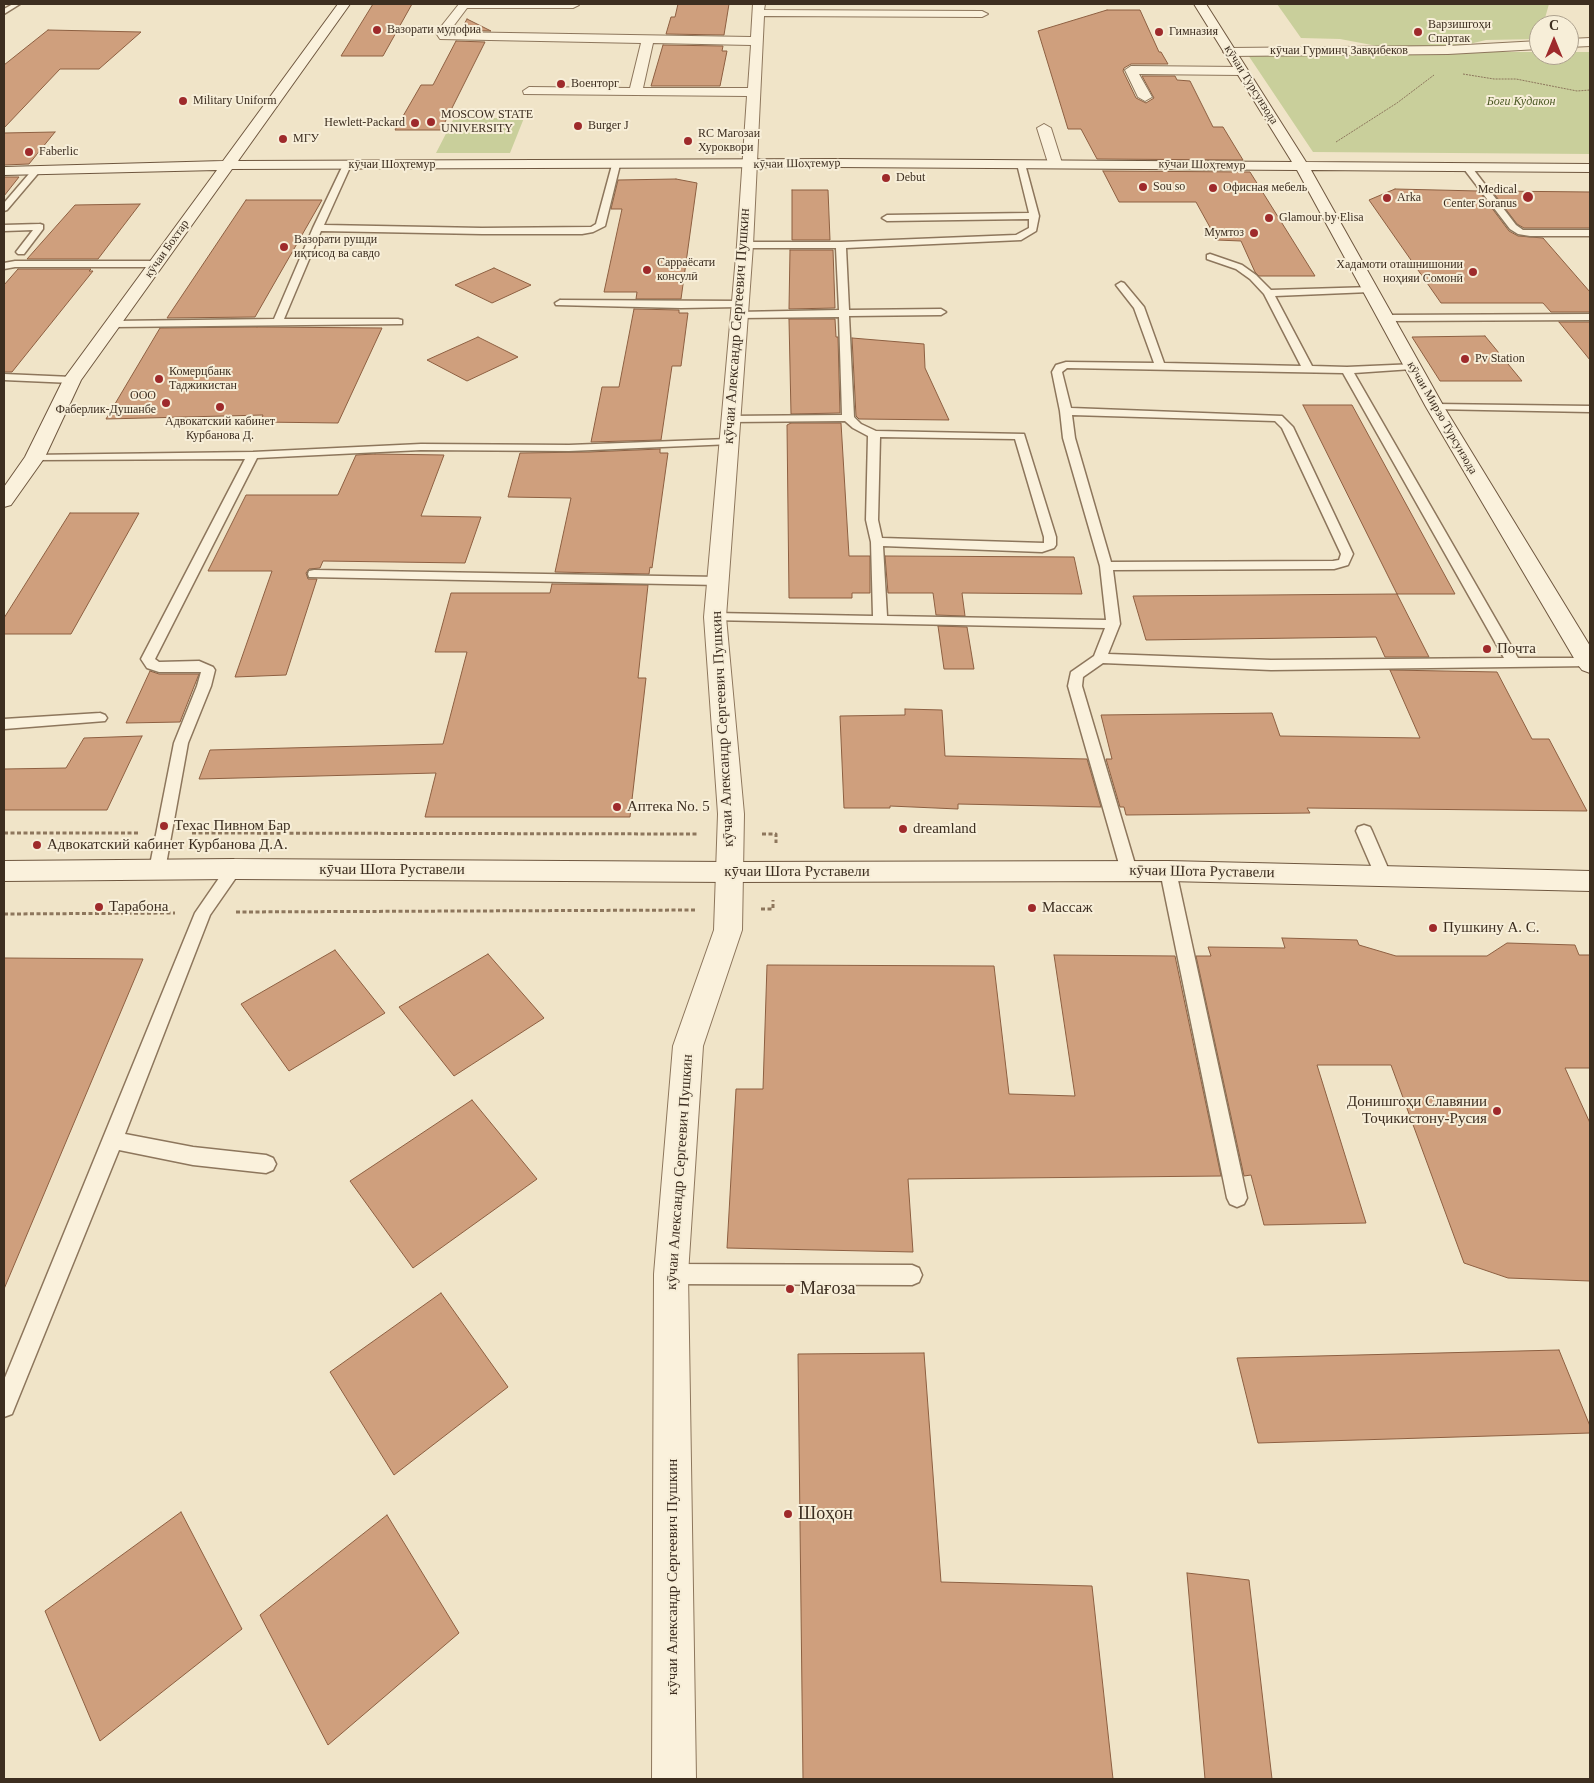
<!DOCTYPE html>
<meta charset="utf-8">
<style>
body{margin:0}
#map{position:relative;width:1594px;height:1783px;overflow:hidden;background:#f0e4c8;font-family:"Times New Roman",serif}
canvas{display:block}
.frame{position:absolute;inset:0;border:5px solid #3d2e20;pointer-events:none}
.north{position:absolute;left:1529px;top:15px;width:50px;height:50px;box-sizing:border-box;background:#f7eed8;border:1px solid #ada18e;border-radius:50%;rotate:0deg;font-size:14px;font-weight:700;line-height:20px;text-align:center;color:#3d2e20}
.north::after{content:'';display:block;margin:auto;width:18px;height:22px;background:#9e2a2b;clip-path:polygon(50% 0,100% 100%,50% 72%,0 100%)}
</style>
<div id="map">
<canvas width="1594" height="1783"></canvas>
<div class="frame"></div>
<div class="north">С</div>
</div>
<script>
const ctx = document.querySelector('canvas').getContext('2d');
ctx.lineJoin = 'round';
function paint(path, color) {
  ctx.fillStyle = color;
  ctx.fill(path, 'evenodd');
}
function toPath(rows) {
  const path = new Path2D();
  for (const r of rows) {
    path.moveTo(r[0], r[1]);
    for (let i = 2; i < r.length; i += 2) path.lineTo(r[i], r[i + 1]);
  }
  return path;
}
function stroke(path, color, width, dash) {
  ctx.strokeStyle = color;
  ctx.lineWidth = width;
  ctx.lineCap = dash ? 'butt' : 'round';
  ctx.setLineDash(dash || []);
  ctx.stroke(path);
}
function drawText(font, color, halo, rows, align = 'center') {
  ctx.font = font + ' "Times New Roman",serif';
  ctx.lineWidth = 4;
  ctx.setLineDash([]);
  ctx.textBaseline = 'middle';
  ctx.strokeStyle = halo;
  ctx.fillStyle = color;
  for (const [text, x, y, turn = 0] of rows) {
    ctx.save();
    ctx.translate(x, y);
    ctx.rotate((+turn || 0) * Math.PI / 180);
    ctx.textAlign = isNaN(turn) ? turn : align;
    if (halo) ctx.strokeText(text, 0, 0);
    ctx.fillText(text, 0, 0);
    ctx.restore();
  }
}
paint(toPath([
 [1277,4,1549,4,1543,25,1539,25,1539,39,1486,40,1465,45,1415,47,1377,46,1340,39,1301,38],
 [1246,52,1539,52,1539,55,1569,55,1569,52,1590,52,1590,154,1313,152],
 [454,118,524,118,510,153,436,153]
]), '#c9cf9b');
const building = toPath([
 [373,4,412,4,383,56,341,56,373,4],
 [678,4,729,4,724,35,666,34,671,17,675,17,678,4],
 [1107,10,1140,10,1159,52,1161,52,1168,64,1131,64,1124,68,1123,71,1136,98,1146,103,1154,98,1142,76,1175,76,1177,80,1190,81,1213,127,1223,127,1243,160,1097,159,1081,129,1068,129,1038,31,1107,10],
 [467,19,491,31,490,31,461,30,467,19],
 [48,30,141,32,99,69,60,69,4,128,4,65,48,30],
 [456,41,485,42,441,130,395,130,421,85,433,85,456,41],
 [663,45,723,46,722,51,727,51,720,86,651,86,663,45],
 [55,132,29,164,4,165,4,133,55,132],
 [1103,171,1250,172,1315,276,1259,276,1255,272,1241,241,1217,240,1196,202,1119,202,1103,171],
 [4,177,19,177,4,196,4,177],
 [676,179,697,183,681,299,636,299,637,292,604,292,622,209,611,209,618,180,676,179],
 [1395,189,1479,191,1509,231,1518,236,1543,238,1590,292,1590,312,1551,312,1543,303,1441,303,1369,200,1395,189],
 [792,190,828,190,830,240,792,240,792,190],
 [1492,191,1590,192,1590,228,1524,228,1517,224,1492,191],
 [246,200,322,200,255,317,167,318,246,200],
 [140,204,98,259,27,259,75,205,140,204],
 [790,250,833,250,835,308,789,309,790,250],
 [494,268,531,285,492,303,455,285,494,268],
 [18,269,91,269,89,271,93,271,12,372,4,372,4,285,18,269],
 [634,309,679,310,679,313,688,313,681,366,672,366,661,440,591,442,602,387,619,387,634,309],
 [789,319,835,319,836,337,838,337,840,413,791,414,789,319],
 [1559,322,1590,322,1590,360,1559,322],
 [257,327,382,328,338,423,260,422,263,415,106,419,160,328,257,327],
 [1485,336,1522,381,1440,381,1412,337,1485,336],
 [478,337,518,357,467,381,427,360,478,337],
 [852,338,924,344,925,368,949,420,859,419,856,416,852,338],
 [1303,405,1352,405,1455,594,1397,594,1303,405],
 [791,423,841,423,849,556,870,556,870,593,852,593,852,598,789,598,787,425,791,423],
 [660,449,660,453,668,453,652,568,650,567,649,574,555,572,571,498,508,497,520,453,589,452,660,449],
 [375,454,444,455,421,516,481,517,465,563,323,561,320,568,309,569,306,573,308,579,317,579,286,675,235,677,272,571,208,571,246,495,338,495,356,455,375,454],
 [70,513,139,513,71,634,4,634,4,618,70,513],
 [885,556,1074,557,1082,594,962,593,965,616,936,615,933,593,888,593,885,556],
 [552,584,648,585,638,678,646,678,630,817,425,817,436,773,199,779,210,750,443,744,467,652,435,652,451,593,550,593,552,584],
 [1397,594,1429,657,1385,657,1376,637,1146,640,1133,596,1397,594],
 [938,626,967,627,974,669,944,669,938,626],
 [1390,670,1497,672,1532,739,1549,739,1587,811,1307,808,1310,813,1126,815,1124,807,1120,807,1106,759,1112,759,1101,715,1272,713,1280,736,1420,738,1390,670],
 [150,671,159,674,199,674,180,722,126,723,150,671],
 [905,709,942,710,945,756,1087,759,1101,807,958,804,958,809,890,806,890,808,844,808,840,716,905,715,905,709],
 [142,736,107,810,4,810,4,769,66,768,84,738,142,736],
 [1282,938,1357,940,1359,945,1396,956,1487,956,1507,943,1575,945,1579,955,1590,955,1590,1068,1565,1068,1590,1123,1590,1281,1508,1278,1464,1263,1391,1065,1317,1065,1366,1223,1264,1225,1251,1175,1244,1176,1196,956,1211,956,1208,947,1285,948,1282,938],
 [335,950,385,1013,289,1071,241,1004,335,950],
 [488,954,544,1018,454,1076,399,1007,488,954],
 [1054,955,1175,956,1221,1176,908,1179,913,1252,727,1248,736,1089,763,1089,767,965,994,966,1009,1094,1075,1096,1054,955],
 [4,958,143,959,4,1289,4,958],
 [472,1100,537,1179,413,1268,350,1181,472,1100],
 [441,1293,508,1387,394,1475,330,1372,441,1293],
 [1559,1350,1590,1426,1590,1433,1258,1443,1237,1358,1559,1350],
 [924,1353,941,1582,1092,1586,1113,1779,803,1779,798,1354,924,1353],
 [181,1512,242,1629,100,1741,45,1611,181,1512],
 [387,1515,459,1633,328,1745,260,1615,387,1515],
 [1187,1573,1249,1580,1272,1779,1205,1779,1187,1573]
]);
paint(building, '#cf9f7d');
stroke(building, '#8d5f41', 1);
const lane = toPath([
 [13,4,20,4,4,14,4,9,13,4],
 [347,162,351,165,324,225,482,228,591,227,596,224,612,165,616,162,620,165,605,226,593,232,582,234,482,234,321,231,284,319,398,319,402,320,402,324,114,327,109,324,114,321,274,319,313,228,343,165,347,162],
 [1018,162,1025,164,1039,216,1036,231,1021,240,846,248,849,310,941,309,946,312,941,315,849,316,854,417,861,424,876,431,1024,434,1056,537,1056,545,1054,548,1042,552,883,546,887,616,1106,620,1100,566,1063,438,1060,411,1052,372,1056,365,1066,362,1154,363,1134,308,1116,285,1121,282,1124,283,1144,307,1164,363,1301,366,1264,294,1250,279,1236,269,1207,259,1207,255,1210,254,1242,265,1256,275,1271,290,1373,287,1373,291,1370,292,1275,296,1312,366,1347,367,1416,364,1417,366,1412,369,1354,373,1518,658,1590,658,1590,666,1271,670,1103,663,1083,677,1082,686,1137,871,1135,875,1129,877,1123,875,1121,871,1068,686,1071,672,1094,656,1105,628,710,620,708,617,710,614,715,613,873,616,871,542,866,520,868,436,853,428,845,421,729,422,723,419,729,416,842,415,839,317,738,318,733,315,738,312,839,310,836,248,745,248,740,245,745,242,841,242,1016,235,1029,228,1029,219,887,221,882,218,887,215,1029,213,1017,164,1018,162],
 [1067,368,1343,373,1504,658,1271,660,1108,654,1120,624,1113,570,1334,569,1348,565,1353,554,1293,427,1282,416,1071,408,1062,372,1067,368],
 [1072,415,1275,421,1282,428,1341,554,1339,560,1333,561,1111,562,1075,438,1072,415],
 [880,437,1015,439,1044,537,1044,543,882,538,878,520,880,437],
 [1464,165,1470,165,1516,225,1523,230,1590,230,1590,236,1530,236,1518,234,1510,229,1464,169,1464,165],
 [34,168,41,170,7,210,4,211,4,203,34,168],
 [40,224,43,225,43,229,24,254,18,254,16,252,33,230,4,231,4,225,40,224],
 [15,261,156,261,161,264,156,267,15,267,4,269,4,263,15,261],
 [560,300,739,301,744,304,739,307,681,308,556,305,555,303,560,300],
 [1590,314,1590,320,1386,321,1381,318,1386,315,1590,314],
 [4,374,72,377,77,380,72,383,4,380,4,374],
 [1435,404,1590,406,1590,412,1431,409,1429,407,1435,404],
 [728,439,732,440,734,442,732,444,569,451,421,450,257,458,155,659,159,662,199,661,213,667,215,670,211,686,188,743,165,870,163,874,157,876,151,874,149,870,174,743,197,686,201,672,159,672,147,668,141,659,245,459,35,460,29,457,31,455,253,452,421,444,569,445,728,439],
 [314,570,719,577,725,581,719,585,309,577,308,574,309,571,314,570],
 [100,713,105,715,107,718,105,721,4,729,4,719,100,713],
 [1364,825,1370,827,1372,831,1391,875,1389,879,1383,881,1377,879,1375,875,1356,831,1358,827,1364,825],
 [234,863,240,865,242,869,210,915,125,1134,193,1147,266,1155,273,1158,276,1164,273,1170,266,1173,193,1165,119,1150,12,1414,4,1417,4,1380,195,913,228,865,234,863],
 [1168,865,1174,867,1176,871,1247,1198,1244,1204,1237,1207,1230,1204,1227,1198,1160,871,1162,867,1168,865],
 [671,1264,912,1265,919,1268,922,1275,919,1282,912,1285,671,1284,664,1281,661,1274,664,1267,671,1264]
]);
const street = toPath([
 [459,4,579,5,573,8,467,8,449,32,751,37,753,4,765,4,764,10,982,11,988,14,982,17,764,16,753,245,726,617,744,814,742,930,703,1046,688,1274,696,1779,652,1779,654,1274,673,1046,714,930,718,814,704,617,737,245,747,96,524,94,523,91,529,87,630,88,641,43,440,39,436,33,459,4],
 [653,43,751,45,748,88,643,88,653,43],
 [1590,38,1590,46,1569,47,1569,39,1590,38],
 [1539,41,1539,49,1448,54,1229,56,1223,52,1229,48,1448,46,1539,41],
 [1131,66,1241,67,1247,71,1241,75,1139,74,1152,97,1145,101,1138,97,1125,70,1131,66],
 [1044,124,1051,128,1062,163,1060,166,1050,166,1048,163,1037,128,1044,124]
]);
const secondary = toPath([
 [338,4,350,4,238,161,837,159,1292,162,1194,4,1206,4,1306,162,1590,164,1590,172,1311,170,1444,407,1590,646,1590,673,1582,670,1578,665,1426,407,1297,170,837,167,232,169,81,380,45,457,11,505,4,507,4,487,25,457,63,380,217,170,4,175,4,167,223,161,338,4],
 [234,859,729,862,1168,861,1590,871,1590,891,1168,881,729,882,234,879,4,881,4,861,234,859]
]);
stroke(lane, '#8d765c', 3);
stroke(street, '#8d765c', 2);
stroke(secondary, '#6f573f', 2);
stroke(toPath([
 [1463,74,1494,79,1516,79,1577,91,1590,90],
 [1336,142,1397,103,1434,75]
]), '#8d765c', 1, [2, 1]);
stroke(toPath([
 [4,833,138,833],
 [192,833,698,834],
 [762,834,776,834,776,843],
 [761,909,773,909,773,900],
 [236,912,695,910],
 [4,914,175,913]
]), '#8d765c', 3, [4, 2.5]);
paint(lane, '#faf1dc');
paint(street, '#faf1dc');
paint(secondary, '#faf1dc');
for (const [x, y, r, color] of [
 [377,30,5,"#9e2a2b"],
 [1159,32,5,"#9e2a2b"],
 [1418,32,5,"#9e2a2b"],
 [561,84,5,"#9e2a2b"],
 [183,101,5,"#9e2a2b"],
 [431,122,5,"#9e2a2b"],
 [415,123,5,"#9e2a2b"],
 [578,126,5,"#9e2a2b"],
 [283,139,5,"#9e2a2b"],
 [688,141,5,"#9e2a2b"],
 [29,152,5,"#9e2a2b"],
 [886,178,5,"#9e2a2b"],
 [1143,187,5,"#9e2a2b"],
 [1213,188,5,"#9e2a2b"],
 [1528,197,6,"#9e2a2b"],
 [1387,198,5,"#9e2a2b"],
 [1269,218,5,"#9e2a2b"],
 [1254,233,5,"#9e2a2b"],
 [284,247,5,"#9e2a2b"],
 [647,270,5,"#9e2a2b"],
 [1473,272,5,"#9e2a2b"],
 [1465,359,5,"#9e2a2b"],
 [159,379,5,"#9e2a2b"],
 [166,403,5,"#9e2a2b"],
 [220,407,5,"#9e2a2b"],
 [1487,649,5,"#9e2a2b"],
 [617,807,5,"#9e2a2b"],
 [164,826,5,"#9e2a2b"],
 [903,829,5,"#9e2a2b"],
 [37,845,5,"#9e2a2b"],
 [99,907,5,"#9e2a2b"],
 [1032,908,5,"#9e2a2b"],
 [1433,928,5,"#9e2a2b"],
 [1497,1111,5,"#9e2a2b"],
 [790,1289,5,"#9e2a2b"],
 [788,1514,5,"#9e2a2b"]
]) {
  const dot = new Path2D();
  dot.arc(x, y, r, 0, 2 * Math.PI);
  ctx.fillStyle = color;
  ctx.fill(dot);
  stroke(dot, '#f7eed8', 2);
}
drawText('12px', '#3d2e20', '#f7eed8', [
 ["Варзишгоҳи",1428,25],
 ["Спартак",1428,39],
 ["Вазорати мудофиа",387,30],
 ["Гимназия",1169,32],
 ["Военторг",571,84],
 ["Military Uniform",193,101],
 ["MOSCOW STATE",441,115],
 ["UNIVERSITY",441,129],
 ["Hewlett-Packard",405,123,"right"],
 ["Burger J",588,126],
 ["RC Магозаи",698,134],
 ["Хуроквори",698,148],
 ["МГУ",293,139],
 ["Faberlic",39,152],
 ["Debut",896,178],
 ["Sou so",1153,187],
 ["Офисная мебель",1223,188],
 ["Medical",1517,190,"right"],
 ["Center Soranus",1517,204,"right"],
 ["Arka",1397,198],
 ["Glamour by Elisa",1279,218],
 ["Мумтоз",1244,233,"right"],
 ["Вазорати рушди",294,240],
 ["иқтисод ва савдо",294,254],
 ["Сарраёсати",657,263],
 ["консулӣ",657,277],
 ["Хадамоти оташнишонии",1463,265,"right"],
 ["ноҳияи Сомонӣ",1463,279,"right"],
 ["Pv Station",1475,359],
 ["Комерцбанк",169,372],
 ["Таджикистан",169,386],
 ["ООО",156,396,"right"],
 ["Фаберлик-Душанбе",156,410,"right"],
 ["Адвокатский кабинет",220,422,"center"],
 ["Курбанова Д.",220,436,"center"]
], 'left');
drawText('12px', '#3d2e20', '#f7eed8', [
 ["кӯчаи Гурминҷ Завқибеков",1339,51],
 ["кӯчаи Турсунзода",1251,85,58],
 ["кӯчаи Шоҳтемур",797,164,-1],
 ["кӯчаи Шоҳтемур",392,165],
 ["кӯчаи Шоҳтемур",1202,165,1],
 ["кӯчаи Бохтар",167,249,-55],
 ["кӯчаи Мирзо Турсунзода",1442,418,60]
]);
drawText('italic 12px', '#4d5a26', '#f7eed8', [
 ["Боғи Кудакон",1521,102]
]);
drawText('15px', '#3d2e20', '#f7eed8', [
 ["кӯчаи Александр Сергеевич Пушкин",737,326,-86],
 ["кӯчаи Александр Сергеевич Пушкин",723,729,-93],
 ["кӯчаи Шота Руставели",392,870],
 ["кӯчаи Шота Руставели",797,872],
 ["кӯчаи Шота Руставели",1202,872,1],
 ["кӯчаи Александр Сергеевич Пушкин",680,1172,-86],
 ["кӯчаи Александр Сергеевич Пушкин",673,1577,-90]
]);
drawText('15px', '#3d2e20', '#f7eed8', [
 ["Почта",1497,649],
 ["Аптека No. 5",627,807],
 ["Техас Пивном Бар",174,826],
 ["dreamland",913,829],
 ["Адвокатский кабинет Курбанова Д.А.",47,845],
 ["Тарабона",109,907],
 ["Массаж",1042,908],
 ["Пушкину А. С.",1443,928],
 ["Донишгоҳи Славянии",1487,1102,"right"],
 ["Тоҷикистону-Русия",1487,1119,"right"]
], 'left');
drawText('18px', '#3d2e20', '#f7eed8', [
 ["Мағоза",800,1289],
 ["Шоҳон",798,1514]
], 'left');
</script>
